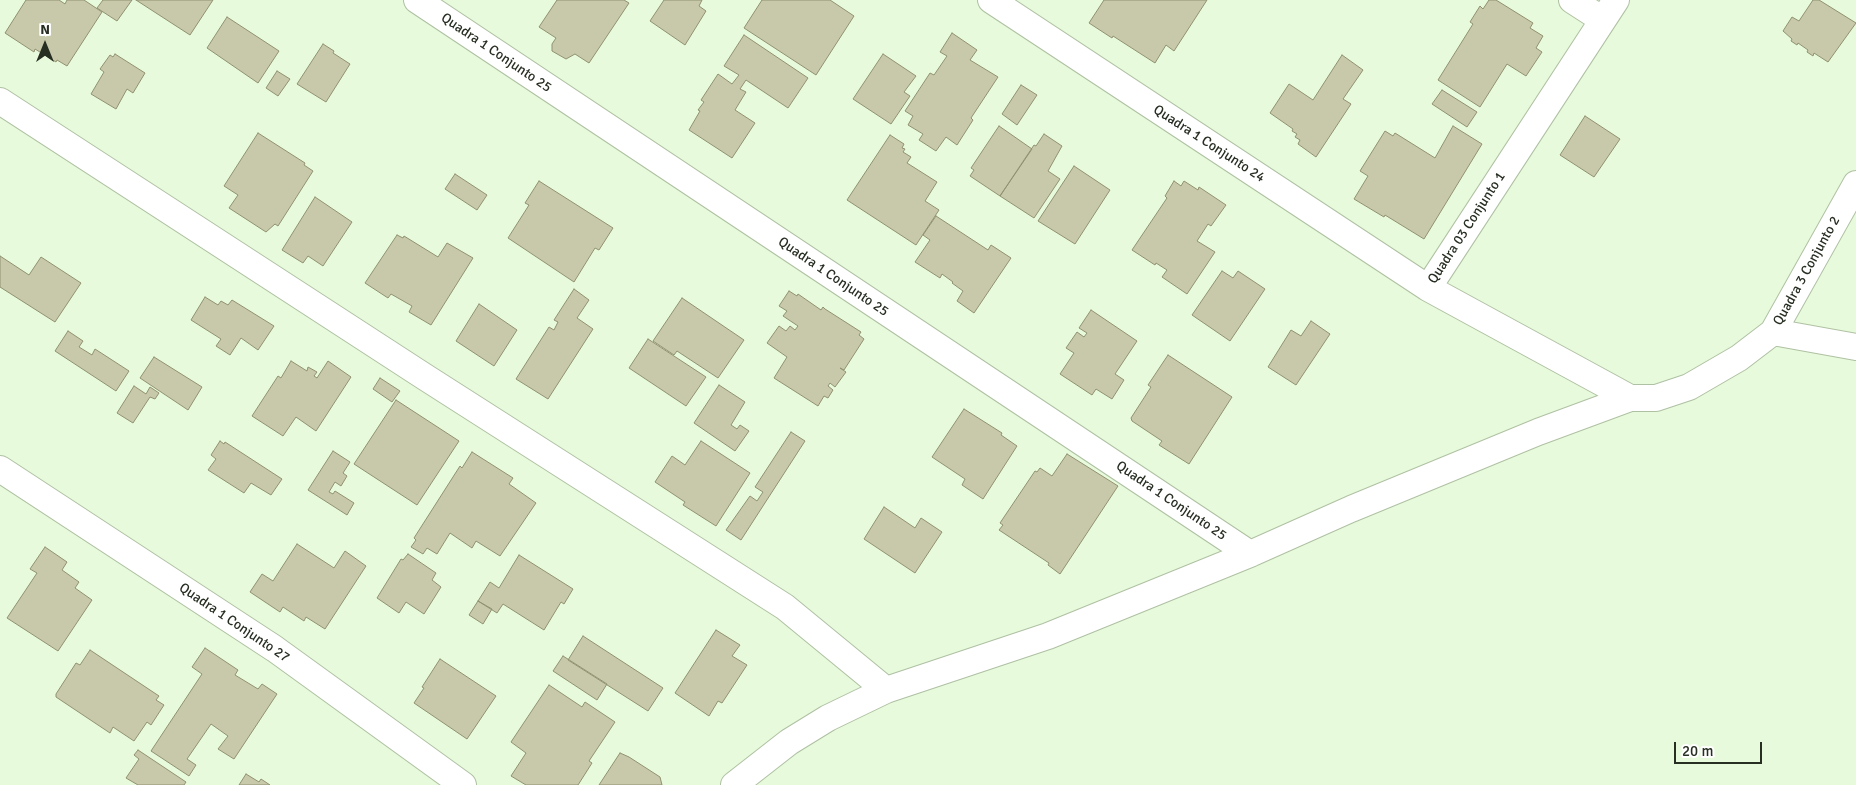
<!DOCTYPE html>
<style>
body{margin:0}
#map{position:relative;width:1856px;height:785px;overflow:hidden;background:#e7fadb;font-family:Signika,sans-serif}
canvas{display:block}
.north{position:absolute;left:20px;top:20px;width:50px;height:50px;-webkit-text-stroke:4px #fff;paint-order:stroke;rotate:0deg;font-size:14px;font-weight:700;line-height:20px;text-align:center;color:#272e22}
.north::after{content:'';display:block;margin:auto;width:18px;height:22px;background:#272e22;clip-path:polygon(50% 0,100% 100%,50% 72%,0 100%)}
.scale{position:absolute;left:1674px;top:742px;width:88px;height:22px;box-sizing:border-box;border:2px solid #272e22;border-top:0;padding-left:6px;font-size:15px;line-height:18px;white-space:nowrap;color:#272e22;-webkit-text-stroke:4px #fff;paint-order:stroke}
</style>
<div id="map">
<canvas width="1856" height="785"></canvas>
<div class="north">N</div>
<div class="scale">20 m</div>
</div>
<script>
const ctx = document.querySelector('canvas').getContext('2d');
ctx.lineJoin = 'round';
function paint(path, color) {
  ctx.fillStyle = color;
  ctx.fill(path, 'evenodd');
}
function toPath(rows) {
  const path = new Path2D();
  for (const r of rows) {
    path.moveTo(r[0], r[1]);
    for (let i = 2; i < r.length; i += 2) path.lineTo(r[i], r[i + 1]);
  }
  return path;
}
function stroke(path, color, width, dash) {
  ctx.strokeStyle = color;
  ctx.lineWidth = width;
  ctx.lineCap = dash ? 'butt' : 'round';
  ctx.setLineDash(dash || []);
  ctx.stroke(path);
}
function drawText(font, color, halo, rows, align = 'center') {
  ctx.font = font + ' Signika,sans-serif';
  ctx.lineWidth = 4.5;
  ctx.setLineDash([]);
  ctx.textBaseline = 'middle';
  ctx.strokeStyle = halo;
  ctx.fillStyle = color;
  for (const [text, x, y, turn = 0] of rows) {
    ctx.save();
    ctx.translate(x, y);
    ctx.rotate((+turn || 0) * Math.PI / 180);
    ctx.textAlign = isNaN(turn) ? turn : align;
    if (halo) ctx.strokeText(text, 0, 0);
    ctx.fillText(text, 0, 0);
    ctx.restore();
  }
}
const building = toPath([
 [26,0,59,0,65,4,67,0,84,0,102,12,67,66,57,60,56,62,35,49,34,52,5,33,26,0],
 [103,0,132,0,117,21,97,8,103,0],
 [136,0,213,0,190,35,136,0],
 [557,0,624,0,629,3,589,63,575,54,566,59,552,51,552,44,556,38,539,27,557,0],
 [664,0,702,0,699,6,706,11,685,45,650,21,664,0],
 [762,0,830,0,854,16,816,75,744,28,762,0],
 [1104,0,1207,0,1174,51,1166,45,1155,63,1113,36,1112,38,1089,23,1104,0],
 [1489,0,1496,0,1533,23,1530,28,1543,36,1536,48,1542,52,1526,76,1507,64,1480,107,1438,80,1473,24,1470,22,1480,6,1483,9,1489,0],
 [1813,0,1819,0,1856,23,1828,62,1814,53,1813,56,1807,52,1808,50,1798,43,1797,45,1791,41,1792,39,1783,31,1792,17,1799,21,1813,0],
 [227,17,279,51,258,83,207,48,227,17],
 [952,33,977,50,970,60,998,77,971,118,973,120,957,145,946,137,936,151,919,140,923,134,908,125,913,116,905,111,930,73,934,75,947,56,940,52,952,33],
 [744,35,808,78,788,108,746,80,740,89,746,92,735,110,755,123,732,158,689,130,700,111,698,110,704,102,701,100,718,74,732,84,739,75,724,66,744,35],
 [323,44,334,51,333,53,350,64,326,102,297,84,323,44],
 [115,54,145,73,133,93,127,89,116,109,91,94,104,72,100,69,110,55,113,57,115,54],
 [883,54,916,76,904,92,910,96,891,124,853,99,883,54],
 [1342,55,1363,70,1343,99,1351,104,1316,157,1298,144,1300,140,1295,137,1297,134,1292,131,1293,129,1270,113,1289,84,1313,100,1342,55],
 [277,71,290,79,278,96,266,88,277,71],
 [1021,85,1037,95,1017,125,1002,114,1021,85],
 [1442,90,1477,112,1467,127,1432,104,1442,90],
 [1585,116,1620,139,1594,177,1560,155,1585,116],
 [999,126,1032,149,1000,196,970,176,974,170,971,168,999,126],
 [1453,126,1482,144,1424,239,1385,215,1384,217,1354,199,1368,176,1360,171,1385,131,1393,136,1395,133,1435,158,1453,126],
 [258,133,305,163,304,165,313,171,278,226,275,224,266,232,229,208,238,195,224,186,258,133],
 [1044,134,1062,146,1048,171,1060,179,1034,218,1000,196,1034,145,1036,146,1044,134],
 [890,135,904,144,902,148,905,149,903,152,911,157,907,163,937,182,925,201,939,210,916,245,847,200,890,135],
 [1074,166,1110,190,1075,244,1038,221,1074,166],
 [455,174,487,195,477,210,445,189,455,174],
 [539,181,613,228,599,250,595,248,574,282,508,238,529,205,525,203,539,181],
 [1174,181,1181,186,1184,181,1198,190,1199,187,1226,205,1211,226,1208,224,1197,241,1215,252,1187,294,1162,277,1167,270,1156,263,1155,265,1132,250,1167,198,1165,196,1174,181],
 [315,197,352,222,323,266,308,256,303,263,282,250,315,197],
 [936,216,988,250,991,245,1011,258,974,313,957,301,963,291,952,283,953,282,942,274,940,278,915,262,930,240,923,235,936,216],
 [397,235,403,238,404,236,438,257,447,243,473,258,431,325,409,312,412,306,391,294,388,298,365,283,397,235],
 [0,256,29,275,41,257,81,283,55,322,0,287,0,256],
 [1222,271,1233,278,1238,271,1265,289,1230,341,1192,315,1222,271],
 [574,289,589,300,577,318,593,329,548,399,516,379,549,327,554,330,558,322,554,320,574,289],
 [789,291,797,296,798,294,821,310,823,307,825,309,861,332,859,335,864,339,844,370,840,368,846,372,835,387,830,383,828,386,833,390,828,398,824,396,818,406,774,378,787,357,767,343,779,326,786,331,790,326,795,330,798,326,783,316,787,311,779,306,789,291],
 [205,297,218,305,221,301,228,305,232,300,274,326,258,350,241,338,230,355,216,346,221,339,191,320,205,297],
 [682,298,744,340,718,378,677,351,674,355,653,341,682,298],
 [479,304,517,330,494,366,456,341,479,304],
 [1091,310,1137,341,1115,374,1124,380,1112,399,1096,389,1092,395,1060,374,1074,353,1066,348,1077,332,1084,337,1087,333,1079,328,1091,310],
 [1311,321,1330,334,1296,385,1268,367,1291,330,1301,336,1311,321],
 [68,331,83,341,79,347,92,355,95,349,129,371,116,391,55,351,68,331],
 [648,339,706,377,686,406,629,368,648,339],
 [1168,355,1232,397,1189,464,1159,445,1162,441,1132,421,1131,418,1151,387,1148,385,1168,355],
 [154,357,202,387,188,410,140,378,154,357],
 [291,361,307,371,308,367,317,372,314,376,317,378,328,361,351,377,316,431,296,417,283,436,252,416,278,376,281,378,291,361],
 [380,378,400,391,392,402,373,389,380,378],
 [719,385,745,402,731,425,737,429,740,425,749,431,735,451,694,423,719,385],
 [134,386,146,394,150,387,159,393,155,399,150,397,133,423,117,413,134,386],
 [396,400,459,441,417,505,354,464,396,400],
 [964,409,1002,433,1001,435,1017,446,983,499,962,485,965,479,932,457,964,409],
 [791,432,805,441,741,540,726,530,750,496,757,501,763,492,755,487,791,432],
 [220,441,224,444,225,442,282,479,271,495,251,483,244,493,208,470,216,459,211,455,220,441],
 [701,441,750,473,716,526,683,505,685,502,655,482,672,456,685,465,701,441],
 [333,451,350,462,343,473,347,476,341,486,335,482,329,492,333,494,335,491,354,503,347,515,308,490,333,451],
 [472,452,513,478,509,484,536,503,500,556,476,541,472,548,450,533,437,554,427,548,423,554,411,547,416,540,414,538,460,466,462,468,472,452],
 [1067,454,1118,486,1060,574,1048,565,1049,563,999,530,1003,525,1000,523,1035,471,1037,472,1040,468,1052,476,1067,454],
 [884,507,915,528,921,518,942,532,915,573,864,539,884,507],
 [297,544,334,568,345,551,366,566,325,629,306,617,304,621,283,607,280,612,250,592,262,574,273,581,297,544],
 [45,547,67,562,62,570,79,582,75,588,92,600,58,651,7,618,37,573,30,569,45,547],
 [408,554,436,573,432,580,441,587,424,614,406,602,399,613,377,598,401,559,403,560,408,554],
 [519,555,573,589,564,604,561,602,544,630,503,604,497,613,478,601,490,582,499,588,519,555],
 [478,601,492,609,483,624,469,615,478,601],
 [716,630,740,645,732,656,747,665,722,703,718,701,709,716,675,693,716,630],
 [583,636,663,688,648,711,568,660,583,636],
 [205,648,238,670,235,675,258,689,262,684,277,694,234,759,218,749,228,736,211,724,187,759,196,765,189,776,151,751,202,674,192,667,205,648],
 [90,650,159,696,156,700,164,705,151,725,147,722,134,741,113,727,110,733,56,697,56,694,76,663,80,665,90,650],
 [563,656,607,684,597,700,553,671,563,656],
 [440,659,496,696,467,739,414,703,424,688,422,687,440,659],
 [549,685,582,707,585,702,615,722,589,761,592,763,578,785,526,785,511,776,526,753,511,742,549,685],
 [138,750,186,782,184,785,138,785,126,778,139,759,134,755,138,750],
 [620,753,629,757,660,777,662,785,599,785,620,753],
 [246,774,259,782,261,779,270,785,239,785,246,774]
]);
paint(building, '#c8c9aa');
stroke(building, '#909170', 1);
const street = toPath([
 [417,0,1250,554],
 [991,0,1428,288,1630,398],
 [1572,0,1603,20],
 [0,101,425,377,785,607,886,690],
 [1428,288,1616,0],
 [1773,332,1856,347],
 [0,469,275,649,463,785],
 [734,785,789,742,828,718,886,690,1048,636,1250,554,1351,509,1538,432,1630,398,1656,398,1689,387,1739,358,1773,332,1856,184]
]);
stroke(street, '#afc1a3', 28);
stroke(street, '#fff', 26);
drawText('14px', '#272e22', '#fff', [
 ["Quadra 1 Conjunto 25",496,53,34],
 ["Quadra 1 Conjunto 24",1209,144,33],
 ["Quadra 03 Conjunto 1",1467,228,-57],
 ["Quadra 3 Conjunto 2",1807,271,-61],
 ["Quadra 1 Conjunto 25",833,277,34],
 ["Quadra 1 Conjunto 25",1171,501,34],
 ["Quadra 1 Conjunto 27",234,623,34]
]);
</script>
